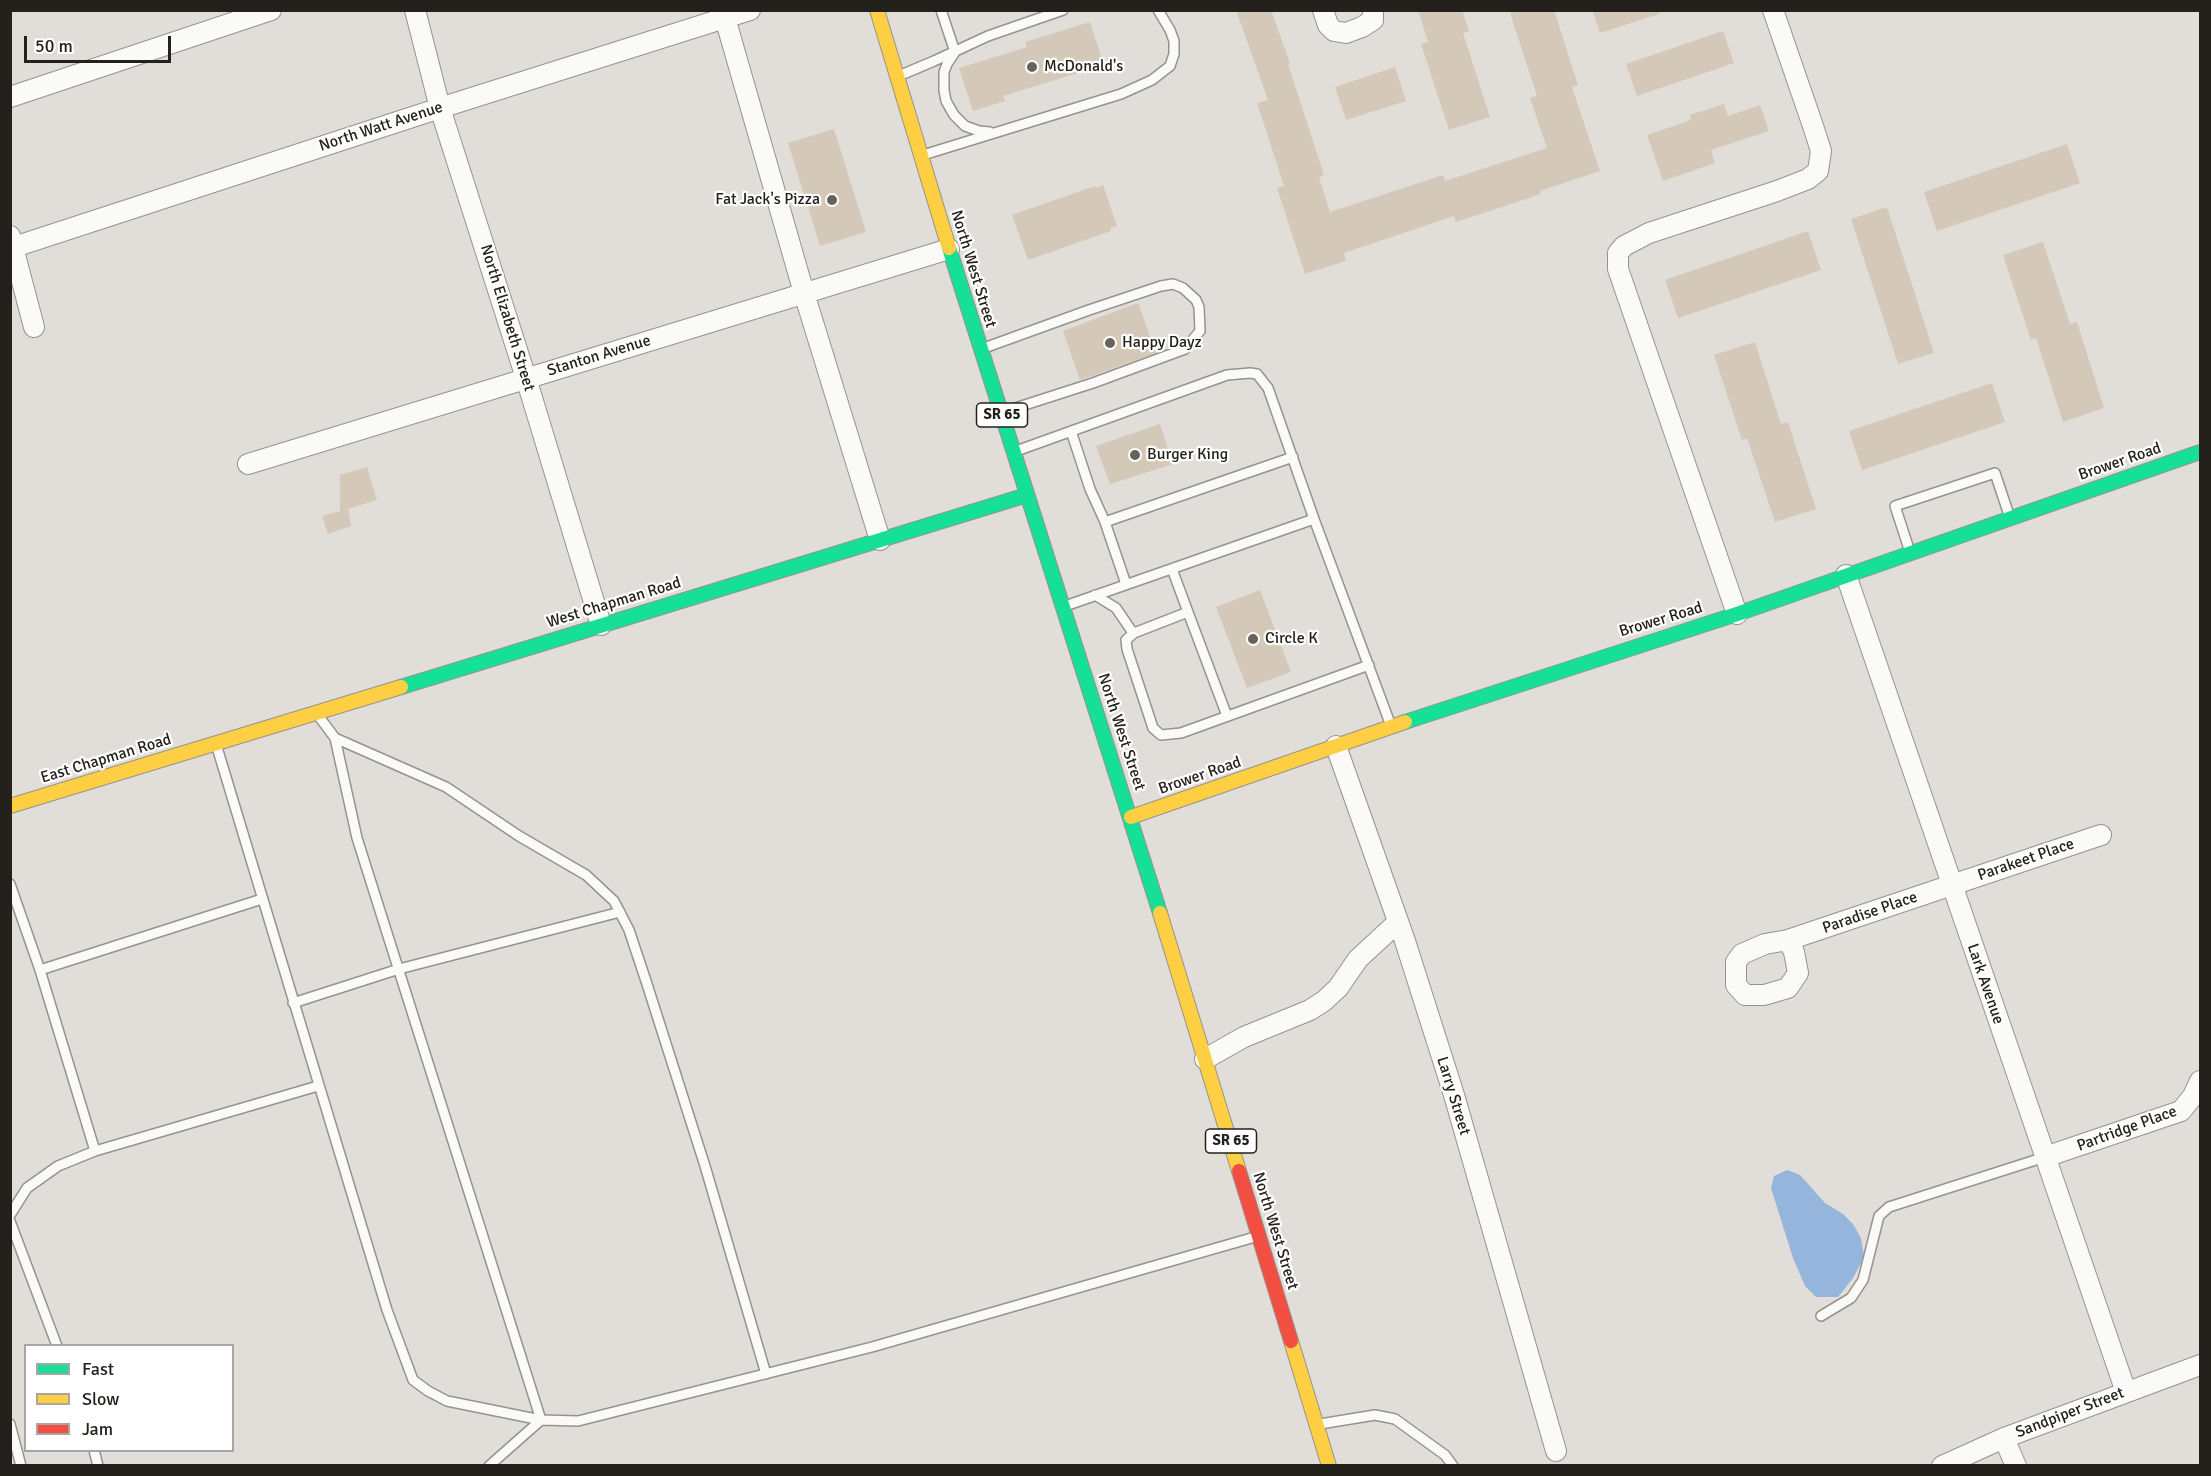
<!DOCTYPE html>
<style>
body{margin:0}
#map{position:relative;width:2211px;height:1476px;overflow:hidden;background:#e1ddd8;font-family:Signika,sans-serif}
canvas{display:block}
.frame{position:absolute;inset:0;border:12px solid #24211d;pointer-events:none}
.legend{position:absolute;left:24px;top:1344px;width:210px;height:108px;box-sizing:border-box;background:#fff;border:2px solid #a7a6a5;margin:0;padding:8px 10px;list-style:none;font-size:18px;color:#24211d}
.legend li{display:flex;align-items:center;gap:12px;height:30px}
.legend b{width:30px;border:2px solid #a7a6a5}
.scale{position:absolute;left:24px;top:36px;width:147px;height:27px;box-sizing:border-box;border:3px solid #24211d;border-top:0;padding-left:8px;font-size:18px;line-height:21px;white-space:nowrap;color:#24211d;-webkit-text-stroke:4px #fff;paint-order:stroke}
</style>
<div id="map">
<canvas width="2211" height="1476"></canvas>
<div class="frame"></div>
<ul class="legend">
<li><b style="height:8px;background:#16e098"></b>Fast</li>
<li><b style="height:8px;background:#ffcf43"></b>Slow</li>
<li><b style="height:8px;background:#f24e42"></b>Jam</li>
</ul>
<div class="scale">50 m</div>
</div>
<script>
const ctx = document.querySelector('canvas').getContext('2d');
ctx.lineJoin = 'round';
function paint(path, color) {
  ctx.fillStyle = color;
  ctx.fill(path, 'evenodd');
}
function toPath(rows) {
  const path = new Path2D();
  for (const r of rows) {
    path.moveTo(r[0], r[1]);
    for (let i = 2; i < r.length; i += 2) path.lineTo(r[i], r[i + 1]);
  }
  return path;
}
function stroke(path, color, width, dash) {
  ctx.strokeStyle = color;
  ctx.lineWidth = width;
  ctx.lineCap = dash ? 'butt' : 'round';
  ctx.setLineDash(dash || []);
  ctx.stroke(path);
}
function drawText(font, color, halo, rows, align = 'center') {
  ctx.font = font + ' Signika,sans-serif';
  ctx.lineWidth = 4.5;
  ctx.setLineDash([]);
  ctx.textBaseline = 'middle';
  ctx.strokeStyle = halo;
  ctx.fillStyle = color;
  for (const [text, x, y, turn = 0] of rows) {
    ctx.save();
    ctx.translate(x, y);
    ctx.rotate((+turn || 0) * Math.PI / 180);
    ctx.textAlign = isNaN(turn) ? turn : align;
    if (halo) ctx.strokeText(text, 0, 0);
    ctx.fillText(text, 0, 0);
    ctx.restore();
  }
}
paint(toPath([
 [1787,1170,1800,1175,1825,1203,1843,1214,1853,1224,1861,1238,1864,1257,1853,1278,1838,1297,1816,1297,1805,1286,1793,1258,1771,1188,1774,1176]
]), '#96b5dd');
paint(toPath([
 [1236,10,1271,10,1290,63,1288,64,1324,175,1319,177,1330,212,1443,175,1445,181,1547,148,1530,98,1537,96,1510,13,1519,10,1554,10,1578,85,1572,87,1600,171,1540,191,1541,194,1456,222,1454,216,1344,253,1346,261,1305,274,1277,188,1284,186,1257,103,1268,100],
 [1418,10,1462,10,1469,31,1463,33,1490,117,1449,130,1421,44,1428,42],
 [1592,10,1659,10,1659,14,1600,33],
 [1090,22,1104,65,1003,96,1005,101,973,111,959,68,1027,47,1025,42],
 [1723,31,1734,63,1637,96,1626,64],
 [1395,67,1406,101,1346,120,1335,87],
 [1724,104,1728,116,1760,105,1769,131,1711,150,1715,163,1663,181,1647,135,1691,120,1690,115],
 [834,129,866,232,820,246,788,143],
 [2067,144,2080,183,1937,231,1924,192],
 [1103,185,1117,226,1110,228,1111,231,1028,260,1012,215,1095,186,1096,188],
 [1887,207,1934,353,1898,364,1851,219],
 [1808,231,1821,270,1678,318,1665,280],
 [2043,242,2070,324,2077,322,2104,408,2063,422,2036,338,2031,340,2003,255],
 [1138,303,1156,353,1080,380,1063,331],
 [1755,342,1781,424,1788,422,1816,509,1775,522,1747,438,1742,440,1714,355],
 [1992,383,2005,422,1862,470,1849,431],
 [1160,424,1173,464,1110,484,1096,446],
 [367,467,377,500,348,509,351,526,328,534,322,516,340,511,340,475],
 [1260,590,1291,672,1247,688,1216,607]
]), '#d4c9b9');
const lane = toPath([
 [941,10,955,52,947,64,944,72,944,90,946,101,954,115,965,126,979,131,990,132],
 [901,75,934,61,988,36,1063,10],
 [923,155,1121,94,1152,80,1170,66,1174,54,1174,41,1170,30,1158,10],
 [984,348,1089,310,1161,286,1173,284,1183,288,1196,300,1199,307,1200,331,1185,349,1093,383,1006,411],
 [1071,431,1090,489,1105,522],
 [1019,450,1227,375,1250,373,1257,374,1268,388,1314,519],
 [1910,552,1895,506,1995,473,2009,515],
 [1172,569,1188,612,1134,633,1126,640,1127,649,1153,728,1161,735,1181,733,1369,665],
 [1126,584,1105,522,1293,457],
 [1095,595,1116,608,1133,633],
 [1068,605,1314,519,1391,726],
 [1188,612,1227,716],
 [317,714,335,738,357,838,541,1420,489,1466],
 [335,738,446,787,519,836,586,875,614,901,629,930,646,981,705,1166,766,1374],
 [216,744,387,1310,413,1380,428,1391,447,1401,541,1420,578,1421,872,1347,1255,1237],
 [10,884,40,970,95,1151],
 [40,970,262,899],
 [293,1003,399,969,620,912],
 [10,1215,27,1188,58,1166,95,1151,318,1086],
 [10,1221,57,1346],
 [1821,1316,1851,1298,1863,1280,1879,1216,1889,1207,2045,1157],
 [10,1424,21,1466],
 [1320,1424,1375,1415,1395,1419,1445,1455,1453,1466],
 [94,1450,98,1466]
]);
const street = toPath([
 [415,10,440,108,526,378,601,625],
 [1323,10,1328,25,1334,31,1346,33,1362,27,1373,20,1373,10],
 [725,18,804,293,880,540],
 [10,97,271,10],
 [10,236,34,327],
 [14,247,440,108,750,10],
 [248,464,949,249],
 [1846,575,2126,1392],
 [1737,614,1618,269,1618,253,1624,246,1649,233,1777,191,1808,179,1818,171,1821,151,1813,126,1773,10],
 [1336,746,1405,941,1454,1095,1556,1451],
 [1788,940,2101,835],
 [1788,940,1794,952,1798,973,1788,988,1764,995,1745,995,1736,985,1736,962,1742,954,1765,944,1788,940],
 [1205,1059,1244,1037,1310,1010,1324,1001,1338,988,1358,959,1398,922],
 [2045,1157,2181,1111,2193,1096,2200,1081],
 [2004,1438,2016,1466],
 [1942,1466,2004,1438,2200,1365]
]);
const fast = toPath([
 [949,248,1160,913],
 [401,687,1027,495],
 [1405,722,1737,614,2200,452]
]);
const slow = toPath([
 [877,10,949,248],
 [10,806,401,687],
 [1131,817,1405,722],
 [1160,913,1239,1171],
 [1291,1341,1329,1466]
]);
const jam = toPath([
 [1239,1171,1291,1341]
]);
stroke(lane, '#96938f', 12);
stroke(street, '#96938f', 22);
stroke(fast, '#96938f', 16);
stroke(slow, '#96938f', 16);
stroke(jam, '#96938f', 16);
stroke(lane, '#fafaf9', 9);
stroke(street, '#fafaf9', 20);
stroke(fast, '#16e098', 14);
stroke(slow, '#ffcf43', 14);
stroke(jam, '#f24e42', 14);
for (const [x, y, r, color] of [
 [1032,67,6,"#66635e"],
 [832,200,6,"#66635e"],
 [1110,343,6,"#66635e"],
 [1135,455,6,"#66635e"],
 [1253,639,6,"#66635e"]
]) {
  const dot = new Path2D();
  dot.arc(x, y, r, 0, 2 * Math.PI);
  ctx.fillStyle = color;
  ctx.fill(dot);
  stroke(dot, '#fff', 2);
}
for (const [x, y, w] of [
 [1002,415,51],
 [1231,1141,51]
]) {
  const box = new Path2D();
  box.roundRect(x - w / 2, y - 12, w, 24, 4.5);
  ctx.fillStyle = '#fff';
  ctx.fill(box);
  stroke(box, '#24211d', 1.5);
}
drawText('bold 15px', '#24211d', null, [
 ["SR 65",1002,415],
 ["SR 65",1231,1141]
]);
drawText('16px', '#24211d', '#fff', [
 ["McDonald's",1044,67],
 ["Fat Jack's Pizza",820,200,"right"],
 ["Happy Dayz",1122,343],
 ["Burger King",1147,455],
 ["Circle K",1265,639]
], 'left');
drawText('16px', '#24211d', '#fff', [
 ["North Watt Avenue",381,127,-18],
 ["North West Street",973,269,73],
 ["North Elizabeth Street",507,318,73],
 ["Stanton Avenue",599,356,-17],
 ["Brower Road",2120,462,-19],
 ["West Chapman Road",614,603,-17],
 ["Brower Road",1661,620,-17],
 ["North West Street",1121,732,72],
 ["East Chapman Road",106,759,-17],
 ["Brower Road",1200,776,-19],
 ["Parakeet Place",2026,860,-19],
 ["Paradise Place",1870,913,-19],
 ["Lark Avenue",1985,984,71],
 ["Larry Street",1453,1096,73],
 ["Partridge Place",2127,1129,-20],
 ["North West Street",1275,1231,73],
 ["Sandpiper Street",2070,1413,-21]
]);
</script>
